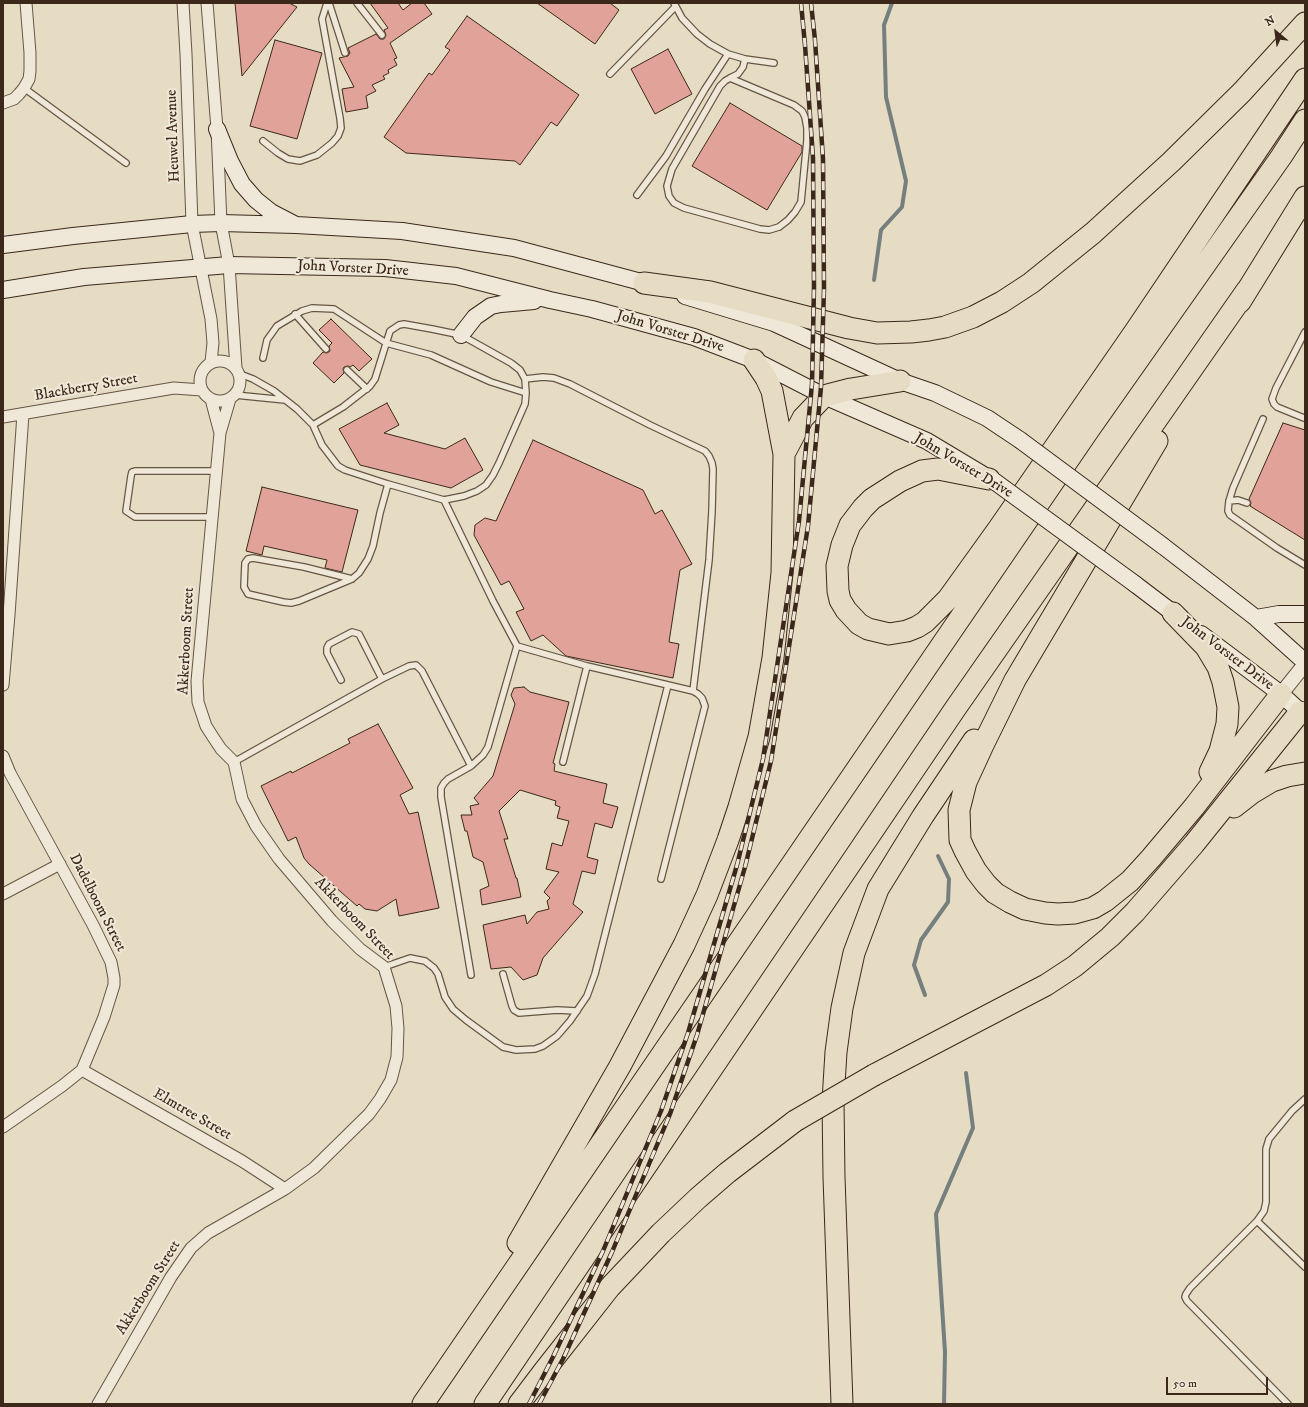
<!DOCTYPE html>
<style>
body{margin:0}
#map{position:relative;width:1308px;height:1407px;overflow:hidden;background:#e6dcc3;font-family:"IM FELL DW Pica",serif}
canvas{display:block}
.frame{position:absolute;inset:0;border:4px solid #3b281b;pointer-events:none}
.north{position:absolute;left:1256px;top:12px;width:40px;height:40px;-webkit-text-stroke:3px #efe8d8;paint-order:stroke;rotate:331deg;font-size:11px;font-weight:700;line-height:16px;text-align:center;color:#3b281b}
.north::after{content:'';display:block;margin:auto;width:14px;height:18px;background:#3b281b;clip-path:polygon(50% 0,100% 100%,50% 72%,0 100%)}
.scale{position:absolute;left:1166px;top:1377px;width:102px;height:18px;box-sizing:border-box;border:2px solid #3b281b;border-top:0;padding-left:5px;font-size:12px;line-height:14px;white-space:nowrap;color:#3b281b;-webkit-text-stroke:3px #efe8d8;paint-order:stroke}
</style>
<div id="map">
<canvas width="1308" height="1407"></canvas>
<div class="frame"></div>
<div class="north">N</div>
<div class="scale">50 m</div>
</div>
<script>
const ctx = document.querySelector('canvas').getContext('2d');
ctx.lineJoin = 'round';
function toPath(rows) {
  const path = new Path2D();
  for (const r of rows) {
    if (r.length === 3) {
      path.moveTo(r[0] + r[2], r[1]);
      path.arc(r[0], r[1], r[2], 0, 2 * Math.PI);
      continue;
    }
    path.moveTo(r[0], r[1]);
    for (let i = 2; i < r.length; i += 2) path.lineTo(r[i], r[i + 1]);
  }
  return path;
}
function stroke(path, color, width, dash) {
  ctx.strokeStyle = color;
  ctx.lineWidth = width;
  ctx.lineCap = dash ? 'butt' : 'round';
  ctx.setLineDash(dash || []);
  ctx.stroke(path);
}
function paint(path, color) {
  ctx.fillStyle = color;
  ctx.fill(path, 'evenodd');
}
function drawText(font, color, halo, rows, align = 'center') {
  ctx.font = font + ' "IM FELL DW Pica",serif';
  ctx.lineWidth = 4;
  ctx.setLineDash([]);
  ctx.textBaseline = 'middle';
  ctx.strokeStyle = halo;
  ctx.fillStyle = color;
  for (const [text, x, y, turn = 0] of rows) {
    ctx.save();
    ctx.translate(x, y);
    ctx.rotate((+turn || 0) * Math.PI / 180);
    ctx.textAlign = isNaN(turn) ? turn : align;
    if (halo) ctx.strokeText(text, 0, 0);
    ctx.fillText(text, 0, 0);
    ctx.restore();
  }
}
stroke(toPath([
 [874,280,881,230,902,207,906,181,886,97,884,25,892,3],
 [925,995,914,965,921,940,948,902,949,879,938,856],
 [944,1404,945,1352,936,1214,973,1128,966,1073]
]), '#757f7d', 4);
const building = toPath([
 [235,3,289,3,297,7,242,76,235,3],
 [370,3,398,3,403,10,412,3,424,3,432,14,390,43,397,58,394,59,397,65,388,70,389,73,383,76,385,79,372,85,376,91,366,96,368,108,346,112,342,89,354,87,339,58,348,56,350,53,348,48,376,34,380,39,384,39,386,35,384,30,388,28,370,3],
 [537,3,610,3,619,10,595,44,537,3],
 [467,16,579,95,557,126,551,122,520,165,515,161,406,153,384,137,429,73,432,75,450,50,445,47,467,16],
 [275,40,322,53,297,139,250,126,275,40],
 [668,49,692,94,655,114,631,69,668,49],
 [730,103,802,146,802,152,767,210,692,166,730,103],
 [331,319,372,359,359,371,353,365,350,367,348,366,344,367,343,369,344,373,334,383,313,363,323,352,327,353,330,351,329,346,332,343,319,330,331,319],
 [387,403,399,425,384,433,445,449,465,438,483,470,451,488,360,465,339,429,387,403],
 [1283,423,1305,430,1305,540,1250,506,1251,503,1249,499,1283,423],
 [533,440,643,490,655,514,662,510,692,564,680,570,669,642,679,644,673,678,566,656,543,635,531,641,516,612,524,609,509,581,501,585,474,535,475,525,485,518,496,521,533,440],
 [262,487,358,510,342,572,325,568,327,560,264,546,262,555,246,551,262,487],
 [524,687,530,692,569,702,553,763,555,764,554,771,607,784,603,803,618,807,612,828,595,823,587,857,598,860,595,874,582,871,573,904,583,912,543,958,537,975,523,980,511,967,491,969,483,925,525,915,527,924,537,912,549,909,547,901,550,898,544,892,559,872,546,869,552,843,562,846,569,821,557,818,560,807,555,805,556,801,520,790,499,811,508,839,504,839,516,878,517,878,521,897,482,905,480,890,489,886,483,862,473,857,467,831,465,831,461,815,472,815,470,806,479,804,474,798,493,776,515,704,511,695,514,688,524,687],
 [378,724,413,788,400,795,409,814,418,812,439,908,399,916,396,899,377,911,365,909,359,904,357,906,309,864,304,858,296,837,288,841,261,786,291,771,292,773,350,743,348,739,378,724]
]);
paint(building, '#e1a399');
stroke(building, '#3b281b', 1);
const service = toPath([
 [329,3,345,53],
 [357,3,382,35],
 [674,3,682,18,697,34,710,44,728,54,745,59,774,63],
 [610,74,675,7],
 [730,78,794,105,802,111,805,117,807,128,807,140,801,202,795,212,788,220,779,227,769,230,760,229,684,208,674,203,669,196,667,186,672,169,720,86,725,81,730,78,738,74,743,67,745,59],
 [24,88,126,163],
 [263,141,278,153,288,159,300,161,317,155,332,143,338,136,341,128,340,118,322,19,327,3],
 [637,195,666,156,705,89,728,54],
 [295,314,326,349],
 [263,358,267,340,277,326,302,311,312,308,334,309,386,343,431,355,491,382,526,393],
 [347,370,367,389],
 [240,374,253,379,274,391,297,409,313,425,343,407,370,386,375,379,390,331,399,325,404,324,432,329,461,335,511,363,520,370,525,379,526,393,525,404,499,463,493,475,486,485,477,491,464,496,444,500,388,484],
 [525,379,543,377,554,378,570,384,650,425,705,451,709,456,712,463,713,469,712,511,709,560,693,691],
 [235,395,285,400],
 [1304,418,1277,407,1274,404,1272,399,1276,388,1305,332],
 [1263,419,1233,488,1229,501,1228,511,1230,515,1277,548,1305,565],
 [313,425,322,445,338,466,345,470,388,484,380,513,373,546,368,559,359,573,352,579,299,601,291,603,283,602,248,594,244,587,245,563,248,559,253,558,304,567,352,579],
 [1229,501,1238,500,1247,503],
 [212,517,135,517,126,511,131,476,132,472,135,471,216,471],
 [341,680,327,653,327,648,329,644,352,632,359,634,382,679],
 [234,762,382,679,409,666,416,665,422,671,471,766],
 [563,762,587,666],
 [661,879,705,706,702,698,698,694,693,691,668,685],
 [384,967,410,958,425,961,434,968,438,974,445,997,453,1009,466,1020,503,1047,516,1050,535,1049,543,1046,557,1036,570,1021,587,996,595,974,668,685,587,666,517,646,493,601,444,500],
 [503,974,512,1006,514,1010,519,1013,557,1010,577,1011],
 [471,975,441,797,441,788,444,783,448,779,471,766,483,755,488,747,517,646],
 [1257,1221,1305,1267],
 [1288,1404,1187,1301,1185,1297,1186,1294,1190,1288,1257,1221,1264,1211,1266,1202,1266,1149,1269,1139,1292,1111,1305,1099]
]);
const minor = toPath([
 [183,3,186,54,192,224,211,319,213,343,211,362],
 [207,3,217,129,221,223,229,265,236,368],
 [3,103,14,99,19,94,24,88,29,79,30,71,30,53,26,3],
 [220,381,20],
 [211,399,220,433],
 [3,417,174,388,202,390],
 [3,685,9,615,23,414],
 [3,756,10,773,93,925,111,962,114,978,114,985,104,1017,82,1070,62,1086,3,1127],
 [3,894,60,864],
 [82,1070,242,1161,285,1189],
 [98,1404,171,1277,191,1248,208,1233,285,1189,314,1168,369,1114,380,1099,391,1080,397,1057,398,1028,396,1006,384,967,360,949,332,921,279,859,256,826,242,799,234,762,221,749,213,737,206,726,198,702,197,681,220,433,230,399]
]);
const tertiary = toPath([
 [1281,694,1305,664]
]);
const secondary = toPath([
 [217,129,230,161,242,184,256,200,271,212,294,224],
 [3,245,73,236,192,224,221,223,296,225,402,231,514,248,656,286],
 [3,290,84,277,229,265,385,268,456,276,550,300,592,309,694,337,754,360,824,396,927,441,982,474],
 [685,296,774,323,900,381,935,393,987,418,1020,440],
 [461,335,475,317,491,306,501,304,534,301],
 [1163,546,1256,618,1305,662],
 [1135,584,1181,619],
 [1256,618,1279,614,1305,614],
 [1201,634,1281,694,1305,716]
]);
const motorway = toPath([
 [644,283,710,292,849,328,877,333,911,332,929,330,945,327,973,317,1002,302,1031,283,1093,233,1171,162,1242,92,1305,23],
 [1240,302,1305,197],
 [1157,441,1015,680,983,745,966,782,959,810,960,840,965,851,976,871,986,884,995,893,1010,902,1025,909,1045,913,1058,914,1075,913,1093,908,1105,901,1130,881,1151,858,1194,807,1281,694],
 [784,454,803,418,824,396,851,389,900,381],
 [989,479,938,469,922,471,900,481,872,499,863,508,850,525,842,545,837,566,838,591,840,600,846,610,859,624,868,629,889,634,907,631,917,627,925,622,948,599,999,528,1136,330,1305,79],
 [1173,613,1206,647,1218,667,1223,682,1228,707,1227,724,1220,751,1210,772],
 [1234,807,1252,793,1272,781,1287,776,1305,773],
 [874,1075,1046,985,1075,966,1110,937,1135,912,1194,844,1300,712],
 [518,1243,620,1066,684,945,707,895,728,840,739,807,759,737,773,658,782,573,784,454,772,391,766,378,754,360],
 [423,1404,1088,431,1281,157,1305,120],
 [485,1404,955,709,1247,290],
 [519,1404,544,1371,610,1287,661,1233,698,1198,727,1173,795,1121],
 [842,1404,834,1177,833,1101,836,1052,842,1008,854,953,878,889,923,816,974,740]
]);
stroke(service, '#665545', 8);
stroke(minor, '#665545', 13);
stroke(tertiary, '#665545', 16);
stroke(secondary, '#3b281b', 18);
stroke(motorway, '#3b281b', 23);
stroke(service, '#efe8d8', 5.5);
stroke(minor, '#efe8d8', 11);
stroke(tertiary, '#efe8d8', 14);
stroke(secondary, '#efe8d8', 16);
stroke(motorway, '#e6dcc3', 21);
const rail = toPath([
 [529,1404,553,1357,603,1251,661,1111,688,1033,737,865,763,759,799,521,812,384,814,287,813,158,805,45,801,3],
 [539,1404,563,1359,612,1252,670,1114,697,1035,745,867,771,761,808,526,821,387,824,289,823,159,815,40,811,3]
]);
stroke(rail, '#3b281b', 4.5);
stroke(rail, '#efe8d8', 3, [9]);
const secondaryBridge = toPath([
 [1020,440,1163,546],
 [994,481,1135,584]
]);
const motorwayBridge = toPath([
 [795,1121,874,1075]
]);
stroke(secondaryBridge, '#3b281b', 18, []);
stroke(motorwayBridge, '#3b281b', 23, []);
stroke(secondaryBridge, '#efe8d8', 16);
stroke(motorwayBridge, '#e6dcc3', 21);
drawText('15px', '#3b281b', '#efe8d8', [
 ["Heuwel Avenue",174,136,-92],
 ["John Vorster Drive",353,269,3],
 ["John Vorster Drive",670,332,17],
 ["Blackberry Street",86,388,-10],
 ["John Vorster Drive",963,466,31],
 ["Akkerboom Street",187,641,-87],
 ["John Vorster Drive",1227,654,37],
 ["Dadelboom Street",97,903,63],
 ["Akkerboom Street",354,919,46],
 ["Elmtree Street",192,1115,30],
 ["Akkerboom Street",149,1288,-58]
]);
</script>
